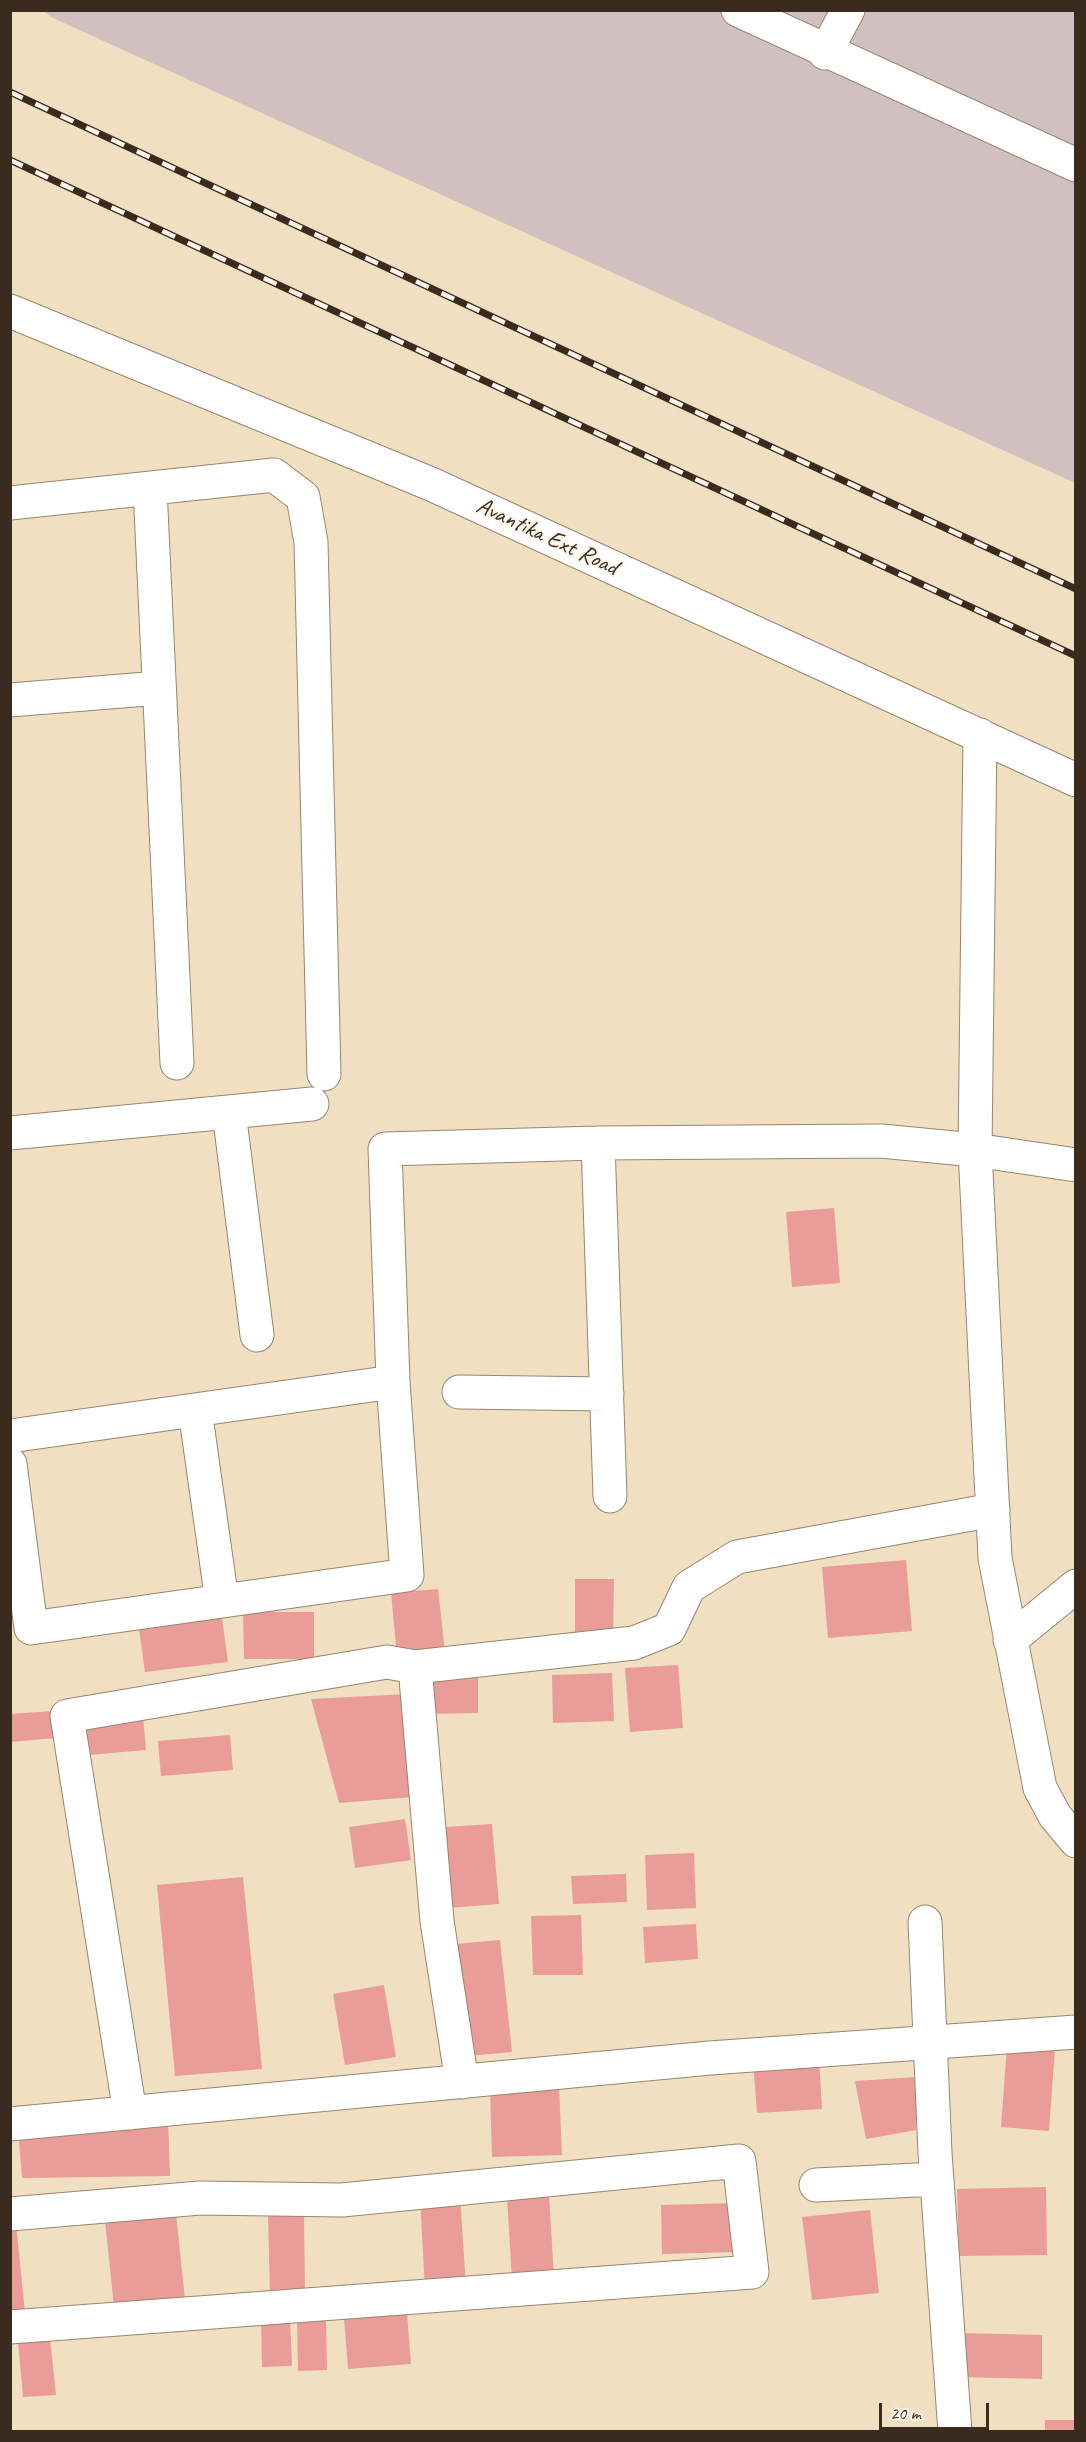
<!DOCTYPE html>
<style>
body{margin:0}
#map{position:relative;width:1086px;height:2442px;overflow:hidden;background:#f0e0c1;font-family:Caveat,sans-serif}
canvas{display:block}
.frame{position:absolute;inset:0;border:12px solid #3b2a1e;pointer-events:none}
.scale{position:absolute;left:879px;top:2403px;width:110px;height:27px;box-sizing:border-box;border:3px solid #3b2a1e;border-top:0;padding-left:8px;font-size:18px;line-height:21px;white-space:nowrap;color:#3b2a1e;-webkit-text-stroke:4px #fbf7ec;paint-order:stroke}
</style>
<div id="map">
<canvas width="1086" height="2442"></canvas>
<div class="frame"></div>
<div class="scale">20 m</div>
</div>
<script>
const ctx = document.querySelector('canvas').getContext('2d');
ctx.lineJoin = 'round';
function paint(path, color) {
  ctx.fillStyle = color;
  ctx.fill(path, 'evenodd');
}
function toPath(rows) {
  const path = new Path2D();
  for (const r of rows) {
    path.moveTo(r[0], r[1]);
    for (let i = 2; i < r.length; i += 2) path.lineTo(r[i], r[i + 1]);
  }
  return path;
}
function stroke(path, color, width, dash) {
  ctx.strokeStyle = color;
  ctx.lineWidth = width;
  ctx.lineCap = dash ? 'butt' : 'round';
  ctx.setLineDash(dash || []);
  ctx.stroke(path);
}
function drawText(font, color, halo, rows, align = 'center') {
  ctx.font = font + ' Caveat,sans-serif';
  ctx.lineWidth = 4.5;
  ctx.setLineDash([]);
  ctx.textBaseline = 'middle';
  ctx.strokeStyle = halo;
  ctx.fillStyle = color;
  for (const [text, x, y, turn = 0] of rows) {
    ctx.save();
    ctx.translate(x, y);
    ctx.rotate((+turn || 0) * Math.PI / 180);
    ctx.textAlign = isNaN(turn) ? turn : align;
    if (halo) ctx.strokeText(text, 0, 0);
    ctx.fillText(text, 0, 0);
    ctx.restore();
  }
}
paint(toPath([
 [43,11,1075,11,1075,483,53,18]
]), '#d2bfc0');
paint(toPath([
 [834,1208,840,1283,792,1287,786,1212],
 [906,1560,912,1631,828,1638,822,1567],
 [575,1579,614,1579,613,1637,575,1646],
 [438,1589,445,1652,397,1656,391,1593],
 [243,1612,314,1612,314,1659,244,1659],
 [222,1618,228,1662,145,1672,139,1629],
 [678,1665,683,1728,630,1732,625,1668],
 [426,1671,478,1672,478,1713,426,1714],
 [612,1673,614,1721,553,1723,552,1675],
 [408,1694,413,1797,339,1803,311,1699],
 [53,1711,56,1738,10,1742,10,1714],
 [143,1716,146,1750,78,1756,74,1722],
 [230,1735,233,1770,161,1776,158,1741],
 [405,1819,411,1860,355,1868,349,1827],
 [492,1824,499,1904,436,1909,430,1828],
 [694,1853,696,1908,647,1910,645,1855],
 [626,1874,627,1902,573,1904,571,1876],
 [243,1877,262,2069,175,2076,157,1885],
 [581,1915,583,1975,533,1975,531,1916],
 [696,1924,698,1959,645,1963,643,1927],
 [500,1940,512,2052,467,2056,455,1944],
 [384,1985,396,2057,345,2065,333,1994],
 [1007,2045,1055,2049,1049,2131,1001,2127],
 [819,2057,822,2109,757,2113,753,2061],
 [917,2077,916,2130,866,2139,855,2081],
 [559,2086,562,2155,492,2157,490,2088],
 [168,2118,170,2176,22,2178,18,2129],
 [1046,2187,1047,2255,959,2256,957,2189],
 [460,2194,466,2288,425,2290,420,2196],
 [549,2195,554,2278,512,2280,507,2197],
 [736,2203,738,2252,662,2254,661,2205],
 [870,2210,879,2293,812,2300,802,2217],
 [176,2213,186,2310,115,2317,105,2220],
 [304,2215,305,2296,270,2296,268,2216],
 [16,2223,26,2323,10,2324,10,2224],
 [407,2313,411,2364,348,2369,344,2318],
 [290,2318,292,2366,262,2367,261,2319],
 [326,2318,327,2370,298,2371,297,2319],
 [960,2333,1042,2335,1042,2379,959,2377],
 [50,2338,56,2395,23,2397,18,2341],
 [1045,2420,1076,2420,1076,2432,1045,2432]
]), '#e99c98');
const minor = toPath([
 [738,10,1076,165],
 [825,53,848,10],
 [10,311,431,484,1076,780],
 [150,488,177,1063],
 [10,503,274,475,303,497,311,542,324,1074],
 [10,700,159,688],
 [980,735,975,1150,995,1558,1040,1788,1055,1816,1076,1841],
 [229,1112,257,1335],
 [10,1133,312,1104],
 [598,1143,610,1496],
 [459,1392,607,1394],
 [195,1410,222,1601],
 [10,1436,393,1382],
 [10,1464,31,1628,407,1575,393,1382,385,1149,598,1143,881,1141,975,1150,1076,1165],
 [1010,1640,1076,1586],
 [415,1667,437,1921,462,2082],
 [925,1922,935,2153,955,2432],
 [130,2113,67,1716,387,1662,415,1667,634,1643,669,1629,689,1587,737,1557,993,1510],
 [10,2124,710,2058,1076,2032],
 [816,2185,937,2179],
 [10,2214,200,2198,342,2200,739,2161,752,2272,10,2327]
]);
stroke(minor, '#968570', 35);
stroke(minor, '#fff', 33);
const rail = toPath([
 [10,92,1076,589],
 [10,160,1076,656]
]);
stroke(rail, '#3b2a1e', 7);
stroke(rail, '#fbf7ec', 4.5, [14]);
drawText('24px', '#3b2a1e', '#fbf7ec', [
 ["Avantika Ext Road",547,537,25]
]);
</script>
